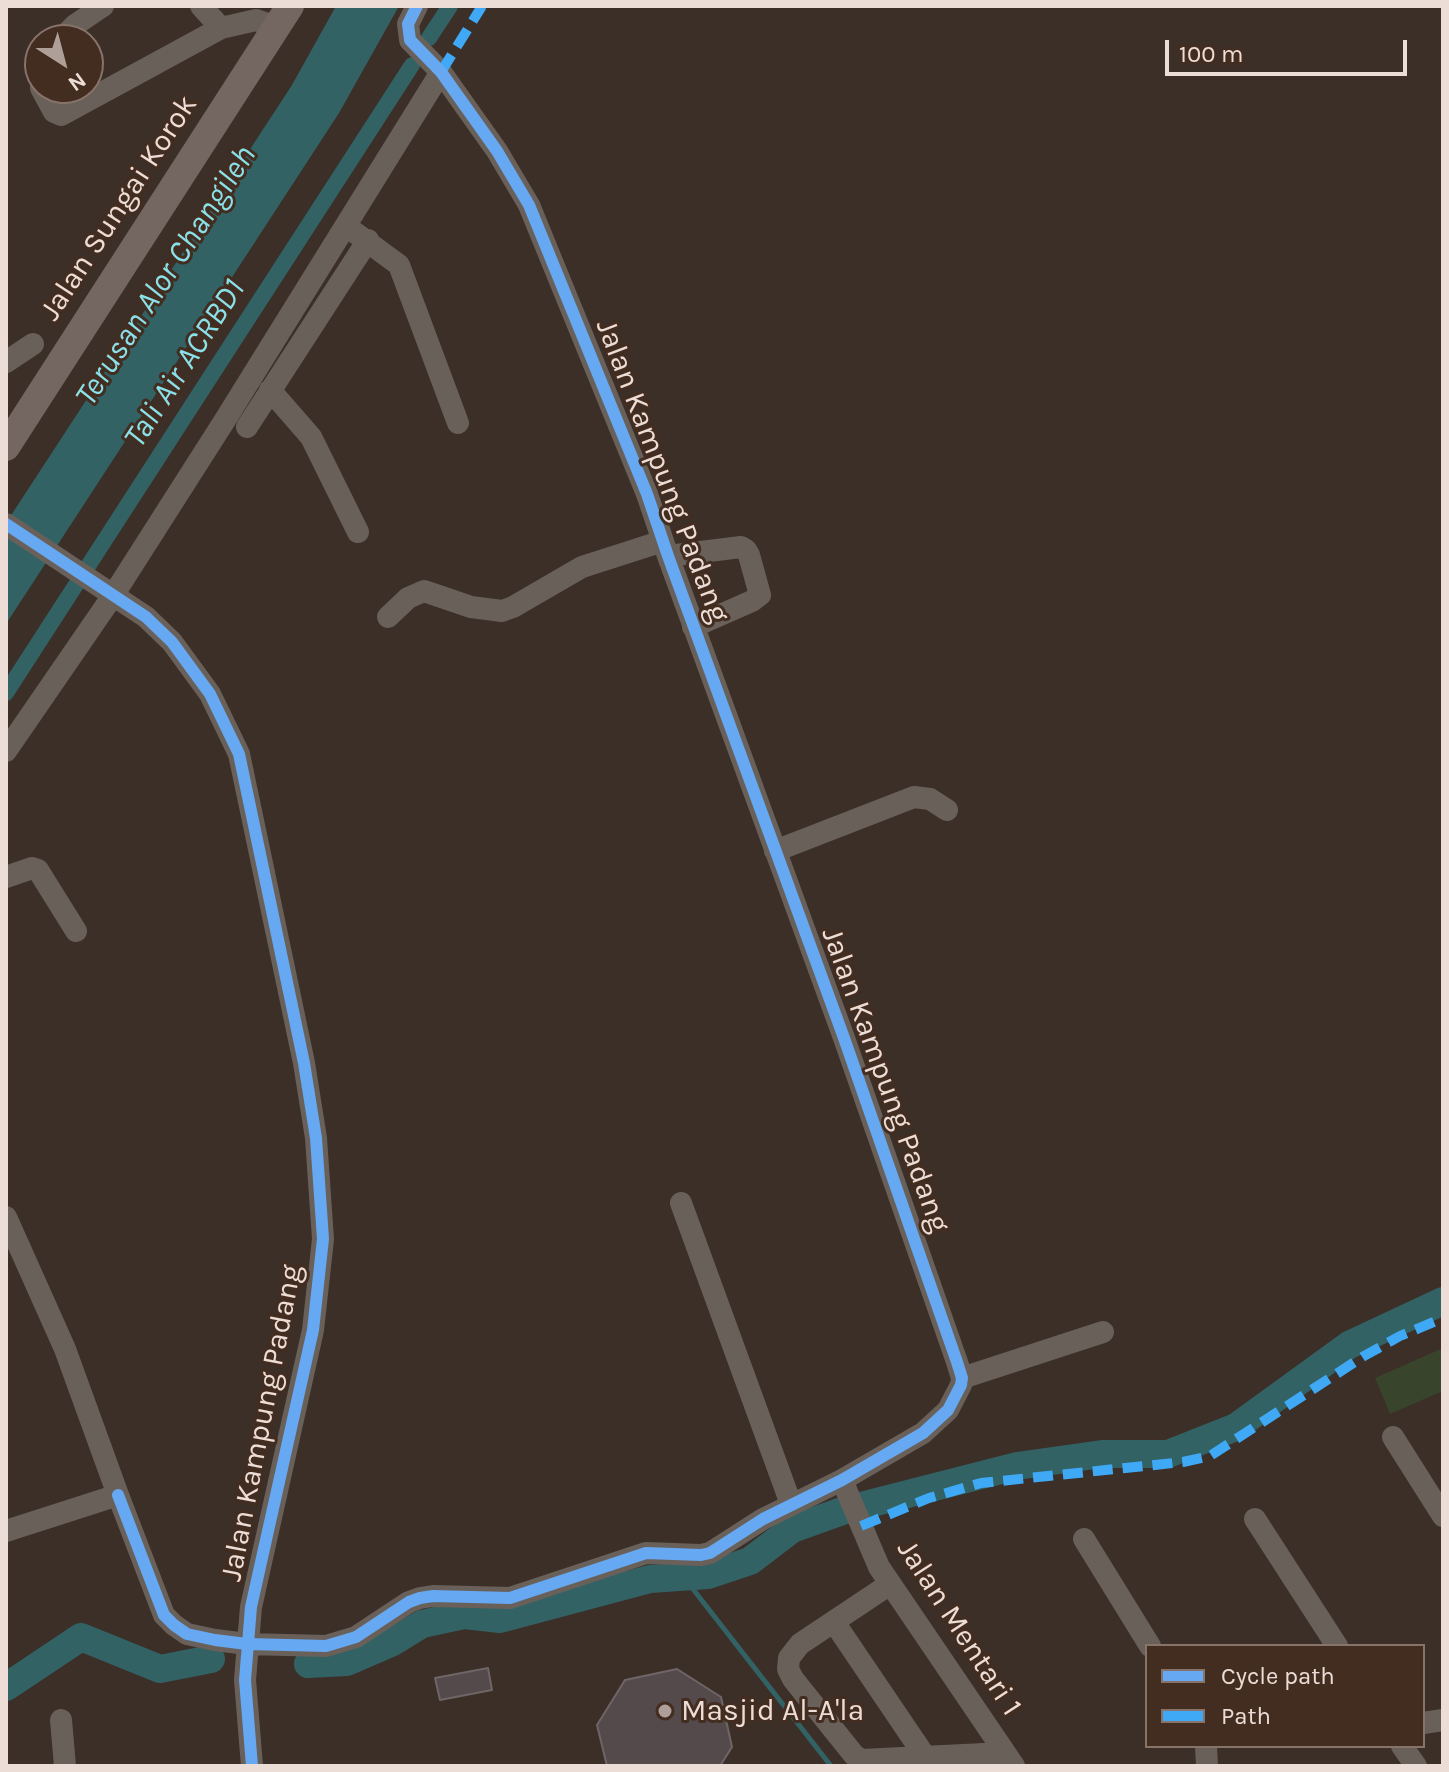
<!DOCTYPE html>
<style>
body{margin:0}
#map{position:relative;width:1449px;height:1772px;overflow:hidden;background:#3b2f28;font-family:Karla,sans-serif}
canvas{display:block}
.frame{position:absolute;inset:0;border:8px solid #ecddd6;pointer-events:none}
.legend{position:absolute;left:1145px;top:1644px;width:280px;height:104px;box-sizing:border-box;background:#432c20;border:2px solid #877369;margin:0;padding:10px 14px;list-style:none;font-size:24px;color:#ecddd6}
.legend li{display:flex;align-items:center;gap:16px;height:40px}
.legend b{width:40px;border:2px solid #877369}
.north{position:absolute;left:24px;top:24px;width:80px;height:80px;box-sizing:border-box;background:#432c20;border:2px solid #877369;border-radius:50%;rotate:144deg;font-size:22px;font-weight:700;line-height:32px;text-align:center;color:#ecddd6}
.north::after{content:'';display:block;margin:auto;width:28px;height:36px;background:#aea099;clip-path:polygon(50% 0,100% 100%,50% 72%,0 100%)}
.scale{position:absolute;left:1165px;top:40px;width:242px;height:36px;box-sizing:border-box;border:4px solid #ecddd6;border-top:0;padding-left:10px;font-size:24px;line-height:28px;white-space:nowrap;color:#ecddd6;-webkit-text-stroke:6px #432c20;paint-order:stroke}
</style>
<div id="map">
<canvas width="1449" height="1772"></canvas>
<div class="frame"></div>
<ul class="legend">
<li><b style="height:10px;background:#66a8f1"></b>Cycle path</li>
<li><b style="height:10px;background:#3fa9f5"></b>Path</li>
</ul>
<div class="north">N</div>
<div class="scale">100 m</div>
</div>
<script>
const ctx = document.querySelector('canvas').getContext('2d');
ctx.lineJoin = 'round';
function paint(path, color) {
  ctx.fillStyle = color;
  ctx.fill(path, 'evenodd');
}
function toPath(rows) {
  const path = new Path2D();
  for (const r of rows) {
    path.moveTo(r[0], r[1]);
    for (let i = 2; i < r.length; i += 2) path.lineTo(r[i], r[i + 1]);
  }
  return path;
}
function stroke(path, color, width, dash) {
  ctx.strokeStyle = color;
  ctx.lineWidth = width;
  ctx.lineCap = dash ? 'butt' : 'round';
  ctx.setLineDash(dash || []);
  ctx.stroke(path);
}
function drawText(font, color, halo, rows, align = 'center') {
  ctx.font = font + ' Karla,sans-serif';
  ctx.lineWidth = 6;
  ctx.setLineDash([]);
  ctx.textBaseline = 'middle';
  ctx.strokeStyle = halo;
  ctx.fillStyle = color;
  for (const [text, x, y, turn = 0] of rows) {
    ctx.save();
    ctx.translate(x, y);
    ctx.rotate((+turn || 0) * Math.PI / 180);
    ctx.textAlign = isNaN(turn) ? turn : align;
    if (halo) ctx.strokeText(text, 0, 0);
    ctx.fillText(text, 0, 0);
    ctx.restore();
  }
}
paint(toPath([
 [1443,1348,1443,1391,1390,1414,1375,1378]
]), '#38442b');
paint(toPath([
 [336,6,399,6,339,113,6,624,6,523,292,85]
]), '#336265');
stroke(toPath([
 [682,1575,831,1766]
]), '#336265', 5);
stroke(toPath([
 [429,38,450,6],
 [6,693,412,65]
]), '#336265', 16);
stroke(toPath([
 [308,1664,347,1662,391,1643,422,1624,464,1615,500,1619,650,1579,708,1575,750,1561,792,1529,845,1510,1017,1466,1102,1454,1168,1454,1236,1427,1349,1345,1443,1301],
 [6,1687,81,1637,160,1669,211,1659]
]), '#336265', 28);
const building = toPath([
 [488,1668,492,1690,440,1700,435,1678,488,1668],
 [677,1669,721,1697,732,1747,720,1766,607,1766,597,1725,625,1680,677,1669]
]);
paint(building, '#554a4b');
stroke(building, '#706566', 2);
stroke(toPath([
 [201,6,221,28],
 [60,40,75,25,103,6],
 [41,88,54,112,61,115,221,28,256,20,276,27],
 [346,226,399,265,458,423],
 [6,362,33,344],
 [270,390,311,437,358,532],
 [247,427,368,240],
 [6,524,146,617,172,642,210,694,239,754,304,1063,316,1138,323,1239,313,1330,251,1607,245,1680,252,1766],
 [668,556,741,547,746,550,749,555,760,595,752,601,693,627],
 [388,617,408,598,424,591,471,607,502,611,513,607,582,567,663,541],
 [6,751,114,594,225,420,441,72],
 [775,851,914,797,930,799,947,810],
 [6,877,32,868,38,870,76,931],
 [681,1203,791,1504],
 [6,1217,65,1349,118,1495,6,1531],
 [962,1378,1103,1332],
 [1393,1437,1443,1516],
 [842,1480,879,1567,1014,1766],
 [118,1495,164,1615,174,1625,187,1634,215,1640,247,1644,326,1646,356,1637,409,1602,420,1598,433,1596,510,1598,646,1553,701,1555,710,1553,763,1519,842,1480,923,1433,948,1410,961,1385,962,1378,957,1362,844,1038,668,556,647,494,529,205,497,151,441,72,410,40,408,24,417,6],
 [1255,1519,1337,1646],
 [1084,1539,1150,1646],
 [890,1584,800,1644,789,1658,788,1669,793,1679,854,1755,861,1760,1005,1753],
 [834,1622,926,1758],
 [61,1720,65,1766],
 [1423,1723,1443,1720],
 [1206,1746,1207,1766],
 [1402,1746,1416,1766]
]), '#69605a', 22);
stroke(toPath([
 [6,447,290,6]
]), '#746661', 28);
stroke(toPath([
 [441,72,482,6],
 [861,1526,929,1498,981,1483,1183,1462,1210,1456,1364,1356,1400,1336,1443,1318]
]), '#3fa9f5', 10, [20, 10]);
stroke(toPath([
 [6,524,146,617,172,642,210,694,239,754,304,1063,316,1138,323,1239,313,1330,251,1607,245,1680,252,1766],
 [118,1495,164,1615,174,1625,187,1634,215,1640,247,1644,326,1646,356,1637,409,1602,420,1598,433,1596,510,1598,646,1553,701,1555,710,1553,763,1519,842,1480,923,1433,948,1410,961,1385,962,1378,957,1362,844,1038,668,556,647,494,529,205,497,151,441,72,410,40,408,24,417,6]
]), '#66a8f1', 12);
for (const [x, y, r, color] of [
 [665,1711,8,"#aea099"]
]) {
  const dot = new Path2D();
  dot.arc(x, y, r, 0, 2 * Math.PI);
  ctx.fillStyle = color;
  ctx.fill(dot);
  stroke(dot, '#432c20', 3);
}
drawText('30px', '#ecddd6', '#432c20', [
 ["Jalan Sungai Korok",119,208,-57],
 ["Jalan Kampung Padang",662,471,69],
 ["Jalan Kampung Padang",885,1080,70],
 ["Jalan Kampung Padang",262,1423,-79],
 ["Jalan Mentari 1",959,1628,57]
]);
drawText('30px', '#ecddd6', '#432c20', [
 ["Masjid Al-A'la",681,1711]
], 'left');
drawText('italic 32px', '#89e2ea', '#432c20', [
 ["Terusan Alor Changileh",166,276,-57],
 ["Tali Air ACRBD1",185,364,-57]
]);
</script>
